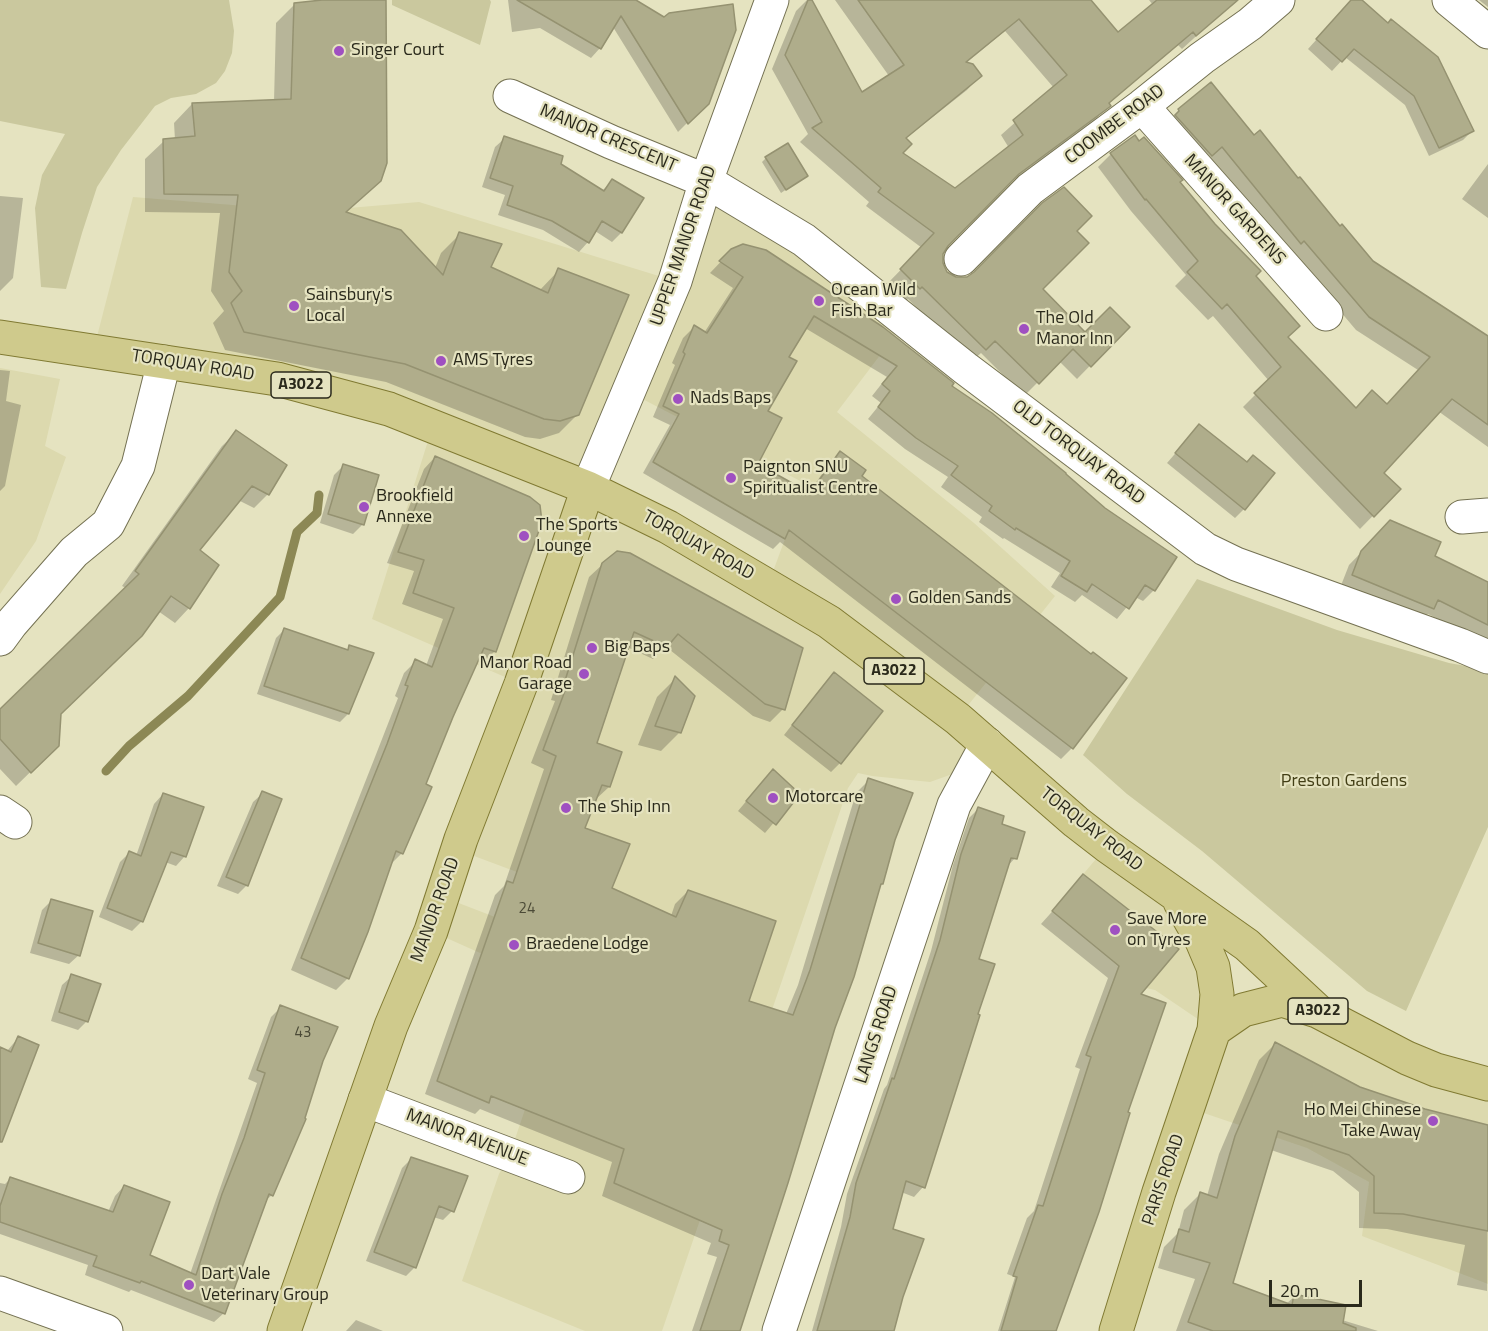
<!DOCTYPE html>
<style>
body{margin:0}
#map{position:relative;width:1488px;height:1331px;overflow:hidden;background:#e5e3c0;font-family:"Titillium Web",sans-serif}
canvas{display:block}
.scale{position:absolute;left:1269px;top:1280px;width:93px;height:27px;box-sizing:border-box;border:3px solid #2a291b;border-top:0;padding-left:8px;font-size:18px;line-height:21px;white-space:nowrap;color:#2a291b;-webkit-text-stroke:4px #e5e3c0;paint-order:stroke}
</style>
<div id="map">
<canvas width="1488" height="1331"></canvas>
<div class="scale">20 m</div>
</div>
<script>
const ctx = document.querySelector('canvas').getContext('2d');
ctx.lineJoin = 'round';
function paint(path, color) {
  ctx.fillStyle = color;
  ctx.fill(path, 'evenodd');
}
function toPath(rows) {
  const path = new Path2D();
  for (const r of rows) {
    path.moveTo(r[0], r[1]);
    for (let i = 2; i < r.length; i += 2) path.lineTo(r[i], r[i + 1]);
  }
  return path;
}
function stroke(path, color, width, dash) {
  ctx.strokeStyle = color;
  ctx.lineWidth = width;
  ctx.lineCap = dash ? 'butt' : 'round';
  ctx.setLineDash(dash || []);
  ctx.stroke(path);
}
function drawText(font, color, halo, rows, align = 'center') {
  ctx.font = font + ' "Titillium Web",sans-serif';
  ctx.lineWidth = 4.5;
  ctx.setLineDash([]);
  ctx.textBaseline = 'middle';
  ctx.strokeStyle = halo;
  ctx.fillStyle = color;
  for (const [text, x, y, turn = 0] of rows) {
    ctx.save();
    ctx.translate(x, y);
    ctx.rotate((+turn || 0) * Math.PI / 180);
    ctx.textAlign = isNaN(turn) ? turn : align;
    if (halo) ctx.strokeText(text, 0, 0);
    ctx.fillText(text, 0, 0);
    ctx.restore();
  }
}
paint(toPath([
 [706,181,906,321,837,412,974,523,1055,596,958,718,975,766,930,782,872,776,858,773,848,788,662,1331,585,1331,462,1281,499,1174,510,1154,566,986,480,953,431,931,443,897,560,942,533,878,458,850,521,684,372,619,433,425,93,352,133,197,271,208,349,208,419,202,675,281],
 [629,392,808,485,810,493,785,539,768,585,588,488],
 [0,368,60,379,45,446,66,457,36,541,0,594],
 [1107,846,1174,893,1217,994,1263,1004,1488,1084,1488,1284,1362,1236,1369,1182,1307,1148,1189,1108,1214,1030,1155,990,1146,988,1052,911]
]), '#dcd9ae');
paint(toPath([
 [0,0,229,0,234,31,232,53,225,71,216,83,196,94,171,98,155,106,121,150,97,187,82,233,66,289,41,287,35,208,42,175,65,134,0,121],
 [392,0,490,0,491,2,480,45,392,5],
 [1197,579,1337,630,1449,663,1488,670,1488,827,1406,1011,1367,991,1202,851,1127,794,1083,755]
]), '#cac89e');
paint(toPath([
 [316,0,384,0,380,180,344,214,435,268,441,253,460,234,489,268,539,291,559,270,578,414,559,433,540,439,525,437,386,382,225,350,213,323,224,311,211,291,220,213,145,212,145,159,164,141,175,140,174,123,192,104,274,101,276,23,294,5,312,3],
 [508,0,633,0,664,18,707,103,678,132,613,27,600,48,591,58,540,28,512,32],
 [807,0,810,0,861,95,889,76,835,0,1089,0,1118,34,1153,5,1149,0,1236,0,1182,49,1178,45,1108,104,1096,119,1004,187,946,245,942,253,941,264,946,273,955,278,967,278,1074,232,1041,289,1085,334,1128,327,1077,379,1059,361,1024,396,981,353,971,362,908,299,906,301,887,284,922,248,866,206,869,202,800,142,808,134,772,69,796,11],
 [1005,31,1054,88,1001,135,1009,148,955,190,901,153,905,139,967,90,980,76,965,64],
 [1352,0,1360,0,1472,131,1463,140,1429,156,1405,105,1345,57,1332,71,1308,49],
 [1479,0,1488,0,1488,7],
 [1179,110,1254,137,1298,180,1372,262,1488,338,1488,447,1438,411,1382,473,1399,489,1360,529,1243,407,1269,381,1213,316,1208,320,1175,286,1186,275,1131,211,1098,167,1111,154,1179,182,1254,276,1286,338,1356,410,1386,405,1418,370,1356,330,1291,253,1166,123],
 [505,138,559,164,602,191,612,181,641,199,621,233,612,242,595,231,588,242,579,252,543,230,498,215,505,195,482,187,495,147],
 [766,158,806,176,781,193,762,162],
 [1488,164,1488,218,1462,199],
 [0,196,23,198,13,278,0,291],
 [732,250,949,386,1104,509,1175,557,1153,591,1143,601,1135,597,1117,619,1082,595,1075,602,1051,587,1060,573,1004,538,1003,539,979,522,982,517,941,487,948,477,905,449,868,419,881,403,872,396,887,377,805,328,787,357,766,411,756,465,808,494,829,464,840,453,860,476,1091,656,1125,678,1072,748,1061,759,780,542,773,549,643,473,670,425,653,417,675,365,672,363,683,338,694,327,704,333,733,288,710,273],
 [0,370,10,371,6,401,21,405,5,486,0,491],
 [1199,426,1244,509,1235,518,1167,463],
 [237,432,268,494,254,508,238,500,198,550,217,566,189,608,175,623,158,611,59,714,57,746,16,786,0,769,0,711,126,588,122,586,222,446],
 [435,457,495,651,483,663,477,661,424,785,402,853,390,865,348,978,336,990,291,970,375,757,398,698,395,696,404,673,416,661,426,666,443,619,402,604,414,571,387,563,424,469],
 [344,465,363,524,353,534,320,523,334,475],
 [1378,535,1434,557,1488,584,1488,644,1428,614,1420,621,1340,588,1349,565],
 [603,564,783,709,770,722,753,716,665,646,653,659,627,647,595,744,609,787,596,799,583,829,610,889,671,916,675,904,688,891,747,1002,786,1014,798,985,856,793,869,780,894,839,882,884,879,887,739,1331,692,1331,717,1257,707,1254,711,1243,602,1196,612,1162,480,1109,475,1114,425,1094,495,895,504,886,544,769,531,763,555,701,551,700,589,577],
 [284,630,346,651,350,647,372,654,348,714,340,722,257,694,276,638],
 [675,679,680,732,661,751,638,745,657,697],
 [825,683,840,763,831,772,784,735],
 [764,780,798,794,765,833,738,811],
 [263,793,247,885,238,894,217,886,253,802],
 [163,794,185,856,176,866,165,862,142,921,132,931,99,917,120,862,129,853,136,856,154,804],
 [978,809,1000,825,1015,858,1006,868,978,960,977,1015,979,1016,923,1187,914,1197,901,1192,891,1230,892,1331,812,1331,841,1227,847,1194,884,1089,887,1085,931,951,953,865,969,818],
 [1084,876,1139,995,1126,1113,1055,1330,1058,1331,998,1331,1015,1277,1007,1274,1027,1218,1034,1211,1080,1069,1075,1067,1108,978,1041,924],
 [52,900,79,955,69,964,30,953,42,910],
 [72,976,87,1021,78,1030,51,1021,62,985],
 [281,1007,321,1060,272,1195,265,1201,224,1313,214,1322,131,1290,129,1292,85,1275,88,1265,0,1234,0,1183,5,1184,11,1178,108,1212,115,1196,124,1186,148,1256,190,1274,257,1083,248,1079,271,1017],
 [18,1038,0,1120,0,1049,7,1051],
 [1275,1044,1359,1088,1424,1110,1488,1126,1487,1291,1457,1285,1465,1245,1387,1229,1359,1228,1359,1192,1333,1171,1271,1150,1232,1284,1286,1304,1295,1296,1342,1320,1378,1331,1176,1331,1195,1279,1158,1268,1164,1247,1178,1233,1184,1210,1200,1194,1207,1196,1219,1154,1259,1060],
 [411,1159,452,1211,443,1220,433,1217,415,1267,406,1276,366,1261,402,1168],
 [356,1320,383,1331,346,1331]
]), '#0003');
stroke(toPath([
 [106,771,129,746,188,696,280,597,297,532,317,513,319,495]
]), '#8c8855', 9);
const building = toPath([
 [322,0,386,0,387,163,381,181,346,212,401,230,443,275,459,232,502,244,491,267,548,293,558,268,629,295,579,415,560,421,544,419,405,364,244,332,231,303,242,291,229,272,238,195,164,194,163,139,195,136,192,103,291,99,294,3,322,0],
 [517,0,636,0,664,17,669,13,733,4,736,30,709,104,688,124,621,16,601,49,517,0],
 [808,0,812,0,862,92,904,65,858,0,1091,0,1118,32,1157,0,1238,0,1196,36,1193,32,1109,103,1111,106,1019,174,948,246,943,254,943,263,947,272,956,277,967,277,974,272,1042,203,1064,187,1092,216,1077,231,1089,243,1043,289,1085,332,1110,307,1130,327,1091,367,1073,349,1039,384,995,341,986,350,922,287,920,289,900,269,934,233,878,192,881,188,812,128,822,122,785,55,808,0],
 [1019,19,1067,75,1013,120,1023,135,955,188,903,153,912,144,906,138,982,76,973,64,966,62,1019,19],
 [1351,0,1362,0,1388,23,1391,19,1438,57,1474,131,1439,148,1414,96,1354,49,1342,62,1316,39,1351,0],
 [1211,82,1254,135,1260,130,1298,178,1300,177,1340,226,1342,224,1373,261,1488,336,1488,425,1452,399,1384,473,1401,489,1374,517,1254,393,1281,367,1227,304,1222,309,1187,272,1198,261,1146,199,1145,200,1110,153,1135,135,1139,141,1144,137,1183,180,1180,182,1215,224,1261,271,1256,276,1300,326,1288,337,1356,408,1372,390,1387,404,1430,357,1369,317,1304,241,1301,244,1222,147,1212,156,1175,115,1179,111,1178,109,1211,82],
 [504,136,563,156,561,164,604,191,612,179,644,198,622,233,602,221,589,243,552,221,507,205,513,186,490,178,504,136],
 [788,143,808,176,786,190,765,157,788,143],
 [743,244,766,250,883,327,954,383,952,386,992,413,1066,473,1066,474,1105,508,1177,557,1155,591,1145,585,1129,609,1092,584,1087,592,1061,576,1070,561,1016,528,1015,530,989,511,992,506,951,475,958,466,916,438,878,407,890,391,882,384,897,366,814,316,789,357,797,361,768,411,782,418,758,464,810,493,840,451,866,470,862,476,1091,654,1093,652,1127,678,1073,749,789,530,785,539,653,462,679,414,663,406,685,354,683,352,694,325,707,333,743,277,719,261,731,249,743,244],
 [1199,424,1247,462,1253,455,1275,473,1245,510,1175,453,1199,424],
 [236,430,287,465,269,495,252,486,200,550,219,565,190,609,171,596,142,636,61,714,59,746,31,773,0,739,0,709,139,574,135,571,236,430],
 [435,456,530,497,540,505,542,522,496,652,484,648,453,717,426,784,432,787,403,854,396,851,368,932,349,979,301,958,387,744,408,686,405,685,415,659,432,667,454,608,413,593,424,560,398,552,435,456],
 [343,464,379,475,364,525,328,514,343,464],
 [1390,520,1441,542,1435,556,1488,582,1488,625,1438,600,1434,609,1352,575,1361,551,1390,520],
 [617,551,630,553,803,648,785,710,765,704,678,634,667,647,634,632,597,743,622,752,610,787,602,785,585,828,630,844,612,888,676,917,688,890,776,921,749,1001,793,1015,810,970,868,778,913,793,895,840,883,884,881,884,854,977,835,1028,788,1183,740,1331,700,1331,729,1245,719,1241,722,1230,614,1183,624,1149,491,1096,489,1103,437,1081,507,881,513,883,556,756,543,750,566,688,563,687,602,563,617,551],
 [284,628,348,650,349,645,374,653,349,714,264,686,284,628],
 [834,672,883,711,841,764,792,725,834,672],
 [675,676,695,696,681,733,655,726,675,676],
 [773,769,800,794,776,825,746,801,773,769],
 [262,791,282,799,248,886,226,877,262,791],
 [163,793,204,807,186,857,171,852,143,922,107,908,129,851,141,856,163,793],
 [978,807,1004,816,1002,824,1025,832,1017,859,1011,858,979,959,995,964,978,1014,980,1015,925,1188,906,1181,893,1229,924,1239,903,1297,894,1331,817,1331,850,1217,856,1183,892,1078,894,1079,940,940,961,854,978,807],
 [1083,874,1179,949,1141,994,1166,1003,1128,1112,1130,1113,1099,1212,1056,1331,1001,1331,1017,1277,1013,1276,1038,1205,1043,1206,1091,1057,1086,1055,1119,966,1052,911,1083,874],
 [51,899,93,911,80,956,38,943,51,899],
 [71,974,101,984,88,1022,59,1012,71,974],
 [280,1005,338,1027,323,1061,305,1118,306,1119,273,1196,269,1194,225,1314,141,1281,140,1283,93,1266,97,1256,0,1222,0,1206,10,1177,113,1212,124,1185,170,1202,150,1255,196,1275,222,1194,244,1138,265,1073,257,1070,280,1005],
 [18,1036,39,1045,2,1142,0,1142,0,1047,11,1052,18,1036],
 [1275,1042,1360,1087,1425,1109,1488,1125,1488,1231,1403,1214,1374,1213,1374,1176,1349,1155,1278,1131,1233,1283,1292,1305,1294,1294,1346,1305,1343,1323,1356,1328,1356,1331,1213,1331,1188,1322,1210,1263,1173,1252,1179,1229,1189,1232,1200,1192,1217,1198,1235,1136,1275,1042],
 [411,1157,468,1176,454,1212,439,1206,416,1268,374,1252,411,1157]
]);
paint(building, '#afad8b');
stroke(building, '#959271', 1.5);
const minor = toPath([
 [1449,0,1488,32],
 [510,96,611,142,706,181,804,240,965,368,1205,549,1236,564,1460,645,1488,657],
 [1142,106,1326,314],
 [961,259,1030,189,1142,106,1202,58,1250,24,1278,0],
 [588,488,675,281,706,181,772,0],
 [1462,517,1488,515],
 [0,639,11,624,74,552,108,524,138,466,164,362],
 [0,812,15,822],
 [365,1100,568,1177],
 [0,1293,106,1331],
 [779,1331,954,805,987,744]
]);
const major = toPath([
 [0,337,277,379,389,409,588,488,668,527,829,622,958,719,1076,822,1107,846,1247,945,1319,1012,1407,1058,1436,1070,1488,1084],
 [1214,1030,1243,1010,1282,1000,1317,1011],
 [284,1331,391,1026,431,931,461,839,521,684,588,488],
 [1116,1331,1159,1192,1214,1030,1217,994,1213,967,1202,941,1180,902]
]);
stroke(minor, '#747152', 35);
stroke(major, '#807a32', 35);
stroke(minor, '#fff', 33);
stroke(major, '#cfca8c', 33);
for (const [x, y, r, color] of [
 [339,51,6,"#9f50c1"],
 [819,301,6,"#9f50c1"],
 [294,306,6,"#9f50c1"],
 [1024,329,6,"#9f50c1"],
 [441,361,6,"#9f50c1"],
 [678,399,6,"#9f50c1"],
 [731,478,6,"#9f50c1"],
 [364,507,6,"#9f50c1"],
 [524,536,6,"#9f50c1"],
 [896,599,6,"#9f50c1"],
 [592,648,6,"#9f50c1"],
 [584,674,6,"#9f50c1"],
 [773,798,6,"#9f50c1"],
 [566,808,6,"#9f50c1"],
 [1115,930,6,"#9f50c1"],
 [514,945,6,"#9f50c1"],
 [1433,1121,6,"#9f50c1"],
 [189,1285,6,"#9f50c1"]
]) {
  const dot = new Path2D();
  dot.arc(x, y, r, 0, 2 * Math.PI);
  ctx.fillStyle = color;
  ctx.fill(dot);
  stroke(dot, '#e5e3c0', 2);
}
drawText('15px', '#4b4a37', null, [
 ["24",527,909],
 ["43",303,1033]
]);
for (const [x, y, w] of [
 [301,385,60],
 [894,671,60],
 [1318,1011,60]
]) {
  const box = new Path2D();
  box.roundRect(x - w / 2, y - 13, w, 26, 4.5);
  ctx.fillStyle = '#e5e3c0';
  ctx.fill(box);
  stroke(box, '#2a291b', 1.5);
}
drawText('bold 16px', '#2a291b', null, [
 ["A3022",301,385],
 ["A3022",894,671],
 ["A3022",1318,1011]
]);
drawText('18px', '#2a291b', '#e5e3c0', [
 ["Singer Court",351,51],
 ["Ocean Wild",831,291],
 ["Fish Bar",831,312],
 ["Sainsbury's",306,296],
 ["Local",306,317],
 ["The Old",1036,319],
 ["Manor Inn",1036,340],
 ["AMS Tyres",453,361],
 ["Nads Baps",690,399],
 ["Paignton SNU",743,468],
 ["Spiritualist Centre",743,489],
 ["Brookfield",376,497],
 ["Annexe",376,518],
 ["The Sports",536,526],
 ["Lounge",536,547],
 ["Golden Sands",908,599],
 ["Big Baps",604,648],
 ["Manor Road",572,664,"right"],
 ["Garage",572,685,"right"],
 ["Motorcare",785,798],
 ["The Ship Inn",578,808],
 ["Save More",1127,920],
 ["on Tyres",1127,941],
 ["Braedene Lodge",526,945],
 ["Ho Mei Chinese",1421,1111,"right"],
 ["Take Away",1421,1132,"right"],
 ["Dart Vale",201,1275],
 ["Veterinary Group",201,1296]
], 'left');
drawText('18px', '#2a291b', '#e5e3c0', [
 ["COOMBE ROAD",1115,125,-37],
 ["MANOR CRESCENT",608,139,23],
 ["MANOR GARDENS",1234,210,48],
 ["UPPER MANOR ROAD",684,246,-71],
 ["TORQUAY ROAD",193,366,9],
 ["OLD TORQUAY ROAD",1078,453,37],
 ["TORQUAY ROAD",698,546,29],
 ["TORQUAY ROAD",1091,830,38],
 ["MANOR ROAD",436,910,-70],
 ["LANGS ROAD",877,1035,-72],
 ["MANOR AVENUE",467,1138,21],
 ["PARIS ROAD",1164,1180,-71]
]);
drawText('18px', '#423e15', '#e5e3c0', [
 ["Preston Gardens",1344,782]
]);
</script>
